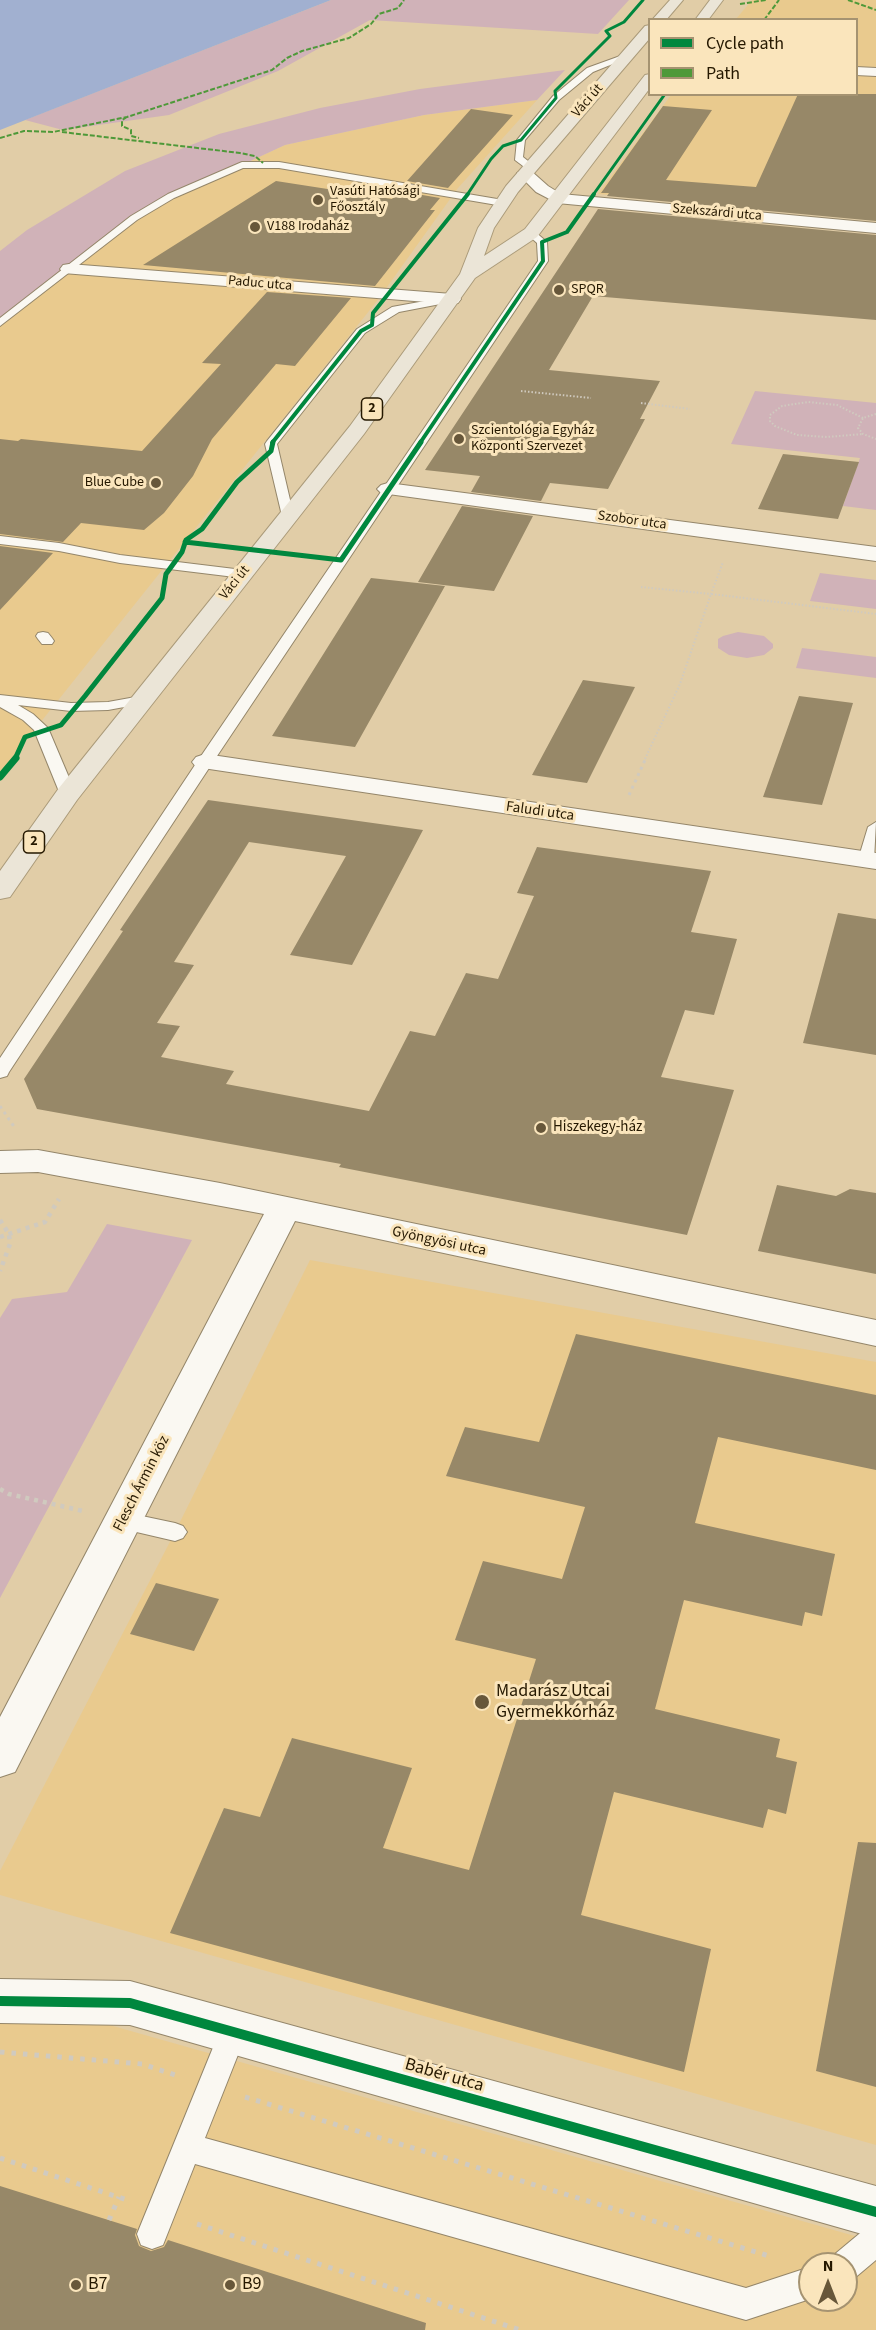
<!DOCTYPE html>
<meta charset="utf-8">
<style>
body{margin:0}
#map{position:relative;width:876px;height:2330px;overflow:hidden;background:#e1cda7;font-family:"Source Sans 3",sans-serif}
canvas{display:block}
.legend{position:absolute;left:648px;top:18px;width:210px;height:78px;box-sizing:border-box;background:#fae5bc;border:2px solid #a59371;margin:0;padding:8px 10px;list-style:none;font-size:18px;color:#251800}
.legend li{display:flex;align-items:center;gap:12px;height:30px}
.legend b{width:30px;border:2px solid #a59371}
.north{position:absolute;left:798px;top:2252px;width:60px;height:60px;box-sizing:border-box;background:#fae5bc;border:2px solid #a59371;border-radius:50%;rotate:0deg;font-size:16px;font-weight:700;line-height:24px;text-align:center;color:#251800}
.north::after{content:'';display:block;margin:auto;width:21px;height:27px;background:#67573a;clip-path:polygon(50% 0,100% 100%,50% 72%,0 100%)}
</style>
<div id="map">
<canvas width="876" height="2330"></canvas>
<ul class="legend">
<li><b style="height:8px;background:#00873e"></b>Cycle path</li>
<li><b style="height:8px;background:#4e9939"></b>Path</li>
</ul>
<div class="north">N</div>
</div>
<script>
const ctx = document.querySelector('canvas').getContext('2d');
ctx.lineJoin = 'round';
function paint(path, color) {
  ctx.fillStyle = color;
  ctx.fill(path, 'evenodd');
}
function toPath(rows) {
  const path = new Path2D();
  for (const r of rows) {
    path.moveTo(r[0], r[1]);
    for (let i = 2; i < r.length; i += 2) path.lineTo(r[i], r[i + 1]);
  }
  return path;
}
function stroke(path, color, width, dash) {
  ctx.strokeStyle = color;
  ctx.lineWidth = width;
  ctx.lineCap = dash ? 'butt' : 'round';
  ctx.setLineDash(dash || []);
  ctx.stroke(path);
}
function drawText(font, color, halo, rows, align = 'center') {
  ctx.font = font + ' "Source Sans 3",sans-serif';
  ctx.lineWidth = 6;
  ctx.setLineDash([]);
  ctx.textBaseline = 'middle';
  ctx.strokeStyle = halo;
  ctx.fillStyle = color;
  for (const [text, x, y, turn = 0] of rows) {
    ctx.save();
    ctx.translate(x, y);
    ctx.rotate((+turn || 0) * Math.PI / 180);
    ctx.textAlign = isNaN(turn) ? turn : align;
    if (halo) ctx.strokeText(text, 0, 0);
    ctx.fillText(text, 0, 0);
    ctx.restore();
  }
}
paint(toPath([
 [752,0,876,0,876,173,782,209,598,194,671,95,856,94,856,20,736,19],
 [537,100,458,188,377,301,0,773,0,319,138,213,285,145,424,115],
 [310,1260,876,1362,876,2145,0,1895,0,1871,175,1532],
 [0,1994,876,2242,876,2330,0,2330],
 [810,2264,846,2264,846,2300,810,2300]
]), '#e9ca8e');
paint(toPath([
 [331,0,629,0,598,34,370,20,278,71,169,115,63,130,25,120],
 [565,70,537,100,424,115,285,145,138,213,0,319,0,251,27,230,125,171,219,134,320,108,420,89],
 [755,391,876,403,876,510,843,506,860,458,731,444],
 [820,573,876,580,876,609,810,601],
 [738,632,764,636,773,644,773,648,764,655,747,658,729,655,718,648,718,639,723,636],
 [802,648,876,657,876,678,796,668],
 [107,1224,192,1240,0,1598,0,1318,12,1299,67,1292]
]), '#d0b2b8');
paint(toPath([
 [0,0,331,0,0,130]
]), '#a1b0d0');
paint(toPath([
 [798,94,876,94,876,221,607,196,609,193,601,193,663,106,712,110,666,180,756,187],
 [471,109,513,115,448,188,407,181],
 [276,181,392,199,399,191,440,198,430,210,435,210,375,286,143,265],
 [598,209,876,235,876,320,593,296,549,370,660,381,640,419,645,419,608,489,550,483,541,501,471,492,480,476,425,470],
 [267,292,351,298,295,366,276,364,212,439,193,476,164,513,144,530,81,523,63,542,0,534,0,439,18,441,21,439,142,451,221,364,202,363],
 [783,454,859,462,838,519,758,509],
 [462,506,533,516,494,591,418,582],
 [0,546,53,553,0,610],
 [371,578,445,586,355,747,272,736],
 [583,680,635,687,587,783,532,775],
 [799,696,853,703,822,805,763,797],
 [208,800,423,830,352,965,290,955,346,856,249,842,174,962,194,965,157,1023,180,1026,161,1057,234,1071,226,1084,369,1111,410,1031,435,1036,466,973,498,979,534,896,517,893,537,847,711,871,691,932,737,939,714,1015,685,1010,661,1077,734,1090,687,1235,339,1167,341,1164,37,1109,24,1079,123,931,120,930],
 [838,913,876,919,876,1055,803,1043],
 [777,1185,836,1196,850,1189,876,1193,876,1274,758,1251],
 [576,1334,876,1395,876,1470,718,1437,695,1523,835,1554,822,1616,805,1612,802,1626,684,1600,655,1709,780,1739,776,1757,797,1762,786,1814,768,1809,763,1828,614,1792,581,1915,711,1949,684,2072,170,1933,224,1808,260,1817,292,1738,412,1768,383,1848,469,1870,536,1659,455,1640,483,1561,562,1579,585,1507,446,1476,465,1427,539,1442],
 [156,1583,219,1599,194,1651,130,1634],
 [858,1842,876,1843,876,2087,816,2071],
 [0,2186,137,2229,135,2235,139,2246,151,2251,164,2247,168,2240,426,2323,425,2330,0,2330]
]), '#978868');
const lane = toPath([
 [623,55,630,57,593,72,559,100,525,140,523,157,533,165,533,169,527,169,515,160,517,140,553,96,587,68,623,55],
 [242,162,279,162,503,200,508,203,503,206,279,168,243,168,174,198,137,220,0,326,0,318,131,216,168,194,242,162],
 [528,231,534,231,547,242,548,261,213,762,9,1072,7,1076,0,1078,0,1058,197,762,538,261,537,243,528,235,528,231],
 [452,296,457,299,456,301,399,312,365,333,277,444,294,517,293,520,283,520,265,444,267,441,357,329,392,307,452,296],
 [0,536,59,543,120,555,243,570,250,574,243,578,120,563,59,551,0,544,0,536],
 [43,632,48,633,52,638,54,641,52,644,42,644,38,639,36,636,38,633,43,632],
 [0,695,71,703,108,702,141,696,148,700,146,703,108,710,71,711,18,705,33,714,48,728,76,794,68,799,60,794,34,730,23,720,0,707,0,695],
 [876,822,874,860,872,863,860,863,858,860,868,827,876,822],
 [123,1512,175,1523,183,1526,187,1532,183,1538,175,1541,115,1527,111,1521,115,1515,123,1512],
 [233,2019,243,2023,247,2032,205,2138,746,2288,810,2267,810,2299,746,2320,195,2164,163,2245,152,2249,141,2245,137,2234,223,2023,233,2019],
 [876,2225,876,2260,857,2276,846,2280,846,2264,831,2264,835,2254,865,2229,876,2225]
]);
const street = toPath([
 [856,67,876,68,876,76,856,75,856,67],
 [525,168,530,170,548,186,561,194,876,223,876,233,557,203,536,192,517,173,525,168],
 [69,264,452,294,458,295,461,299,458,303,452,304,63,273,60,269,63,265,69,264],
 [388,483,876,547,876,561,381,493,377,489,381,485,388,483],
 [205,754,876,853,876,869,196,767,192,762,196,757,205,754],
 [38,1150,220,1183,876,1320,876,1346,295,1221,15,1772,0,1777,0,1717,264,1214,38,1172,0,1173,0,1151,38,1150],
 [0,1979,130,1981,876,2186,876,2238,130,2025,0,2023,0,1979]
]);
const primary = toPath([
 [670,0,683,0,666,20,652,20,670,0],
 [710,0,723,0,708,20,695,20,710,0],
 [650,25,650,38,518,192,494,228,484,256,525,229,645,75,650,74,650,88,537,237,475,278,364,434,77,800,10,897,0,899,0,871,59,788,350,426,460,274,478,228,506,186,645,26,650,25]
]);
stroke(lane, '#94866a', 2);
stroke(street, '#94866a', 2);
stroke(primary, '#ab9b7a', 2);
stroke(toPath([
 [521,391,591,398],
 [641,403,690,409],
 [876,414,863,418,858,428,863,434,876,439],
 [863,418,837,405,808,402,782,406,770,415,770,421,775,426,797,435,827,437,863,434],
 [641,587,711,594,723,562],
 [645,759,680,684,711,594,876,614]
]), '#d0cabf', 2, [1.5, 2]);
stroke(toPath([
 [629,795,646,758],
 [0,1106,15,1128]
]), '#d0cabf', 3, [3, 4]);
stroke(toPath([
 [0,1220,9,1234,10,1244,0,1271],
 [0,1237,45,1222,59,1199],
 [0,1489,9,1494,83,1511]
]), '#d0cabf', 4.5, [4, 5]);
stroke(toPath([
 [0,2052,142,2064,178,2076],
 [245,2097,769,2256],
 [0,2158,127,2200],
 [109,2220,119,2197],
 [197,2224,520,2330]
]), '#d0cabf', 5, [4.5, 7]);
paint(lane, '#faf8f2');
paint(street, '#faf8f2');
paint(primary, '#ebe5d7');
stroke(toPath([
 [848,0,876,10],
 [740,4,766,0],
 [764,20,779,0],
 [127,117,122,120,122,126,131,130,131,136,139,138],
 [62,132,240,153,255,156,263,163],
 [0,138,24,131,53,132,127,117,272,70,287,58,302,51,349,38,371,24,379,14,398,8,404,0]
]), '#4e9939', 2, [5, 2]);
stroke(toPath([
 [467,195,491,159,503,146,521,140,556,98,555,91,610,36,606,31,624,22,643,0],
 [593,195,665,94]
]), '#00873e', 3);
stroke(toPath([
 [272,443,361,331,372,325,373,313,468,194],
 [420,443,543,261,542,242,567,232,594,194]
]), '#00873e', 4);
stroke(toPath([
 [185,542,341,560,421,442],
 [15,759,25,737,61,725,85,696,162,598,166,574,182,552,186,540,202,529,237,482,271,451,273,442]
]), '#00873e', 5);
stroke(toPath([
 [0,777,16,758]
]), '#00873e', 7);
stroke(toPath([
 [0,2001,130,2003,876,2212]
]), '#00873e', 10);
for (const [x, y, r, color] of [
 [318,200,6,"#67573a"],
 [255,227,6,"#67573a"],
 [559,290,6,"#67573a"],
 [459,439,6,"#67573a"],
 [156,483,6,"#67573a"],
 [541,1128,6,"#67573a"],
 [482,1702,8,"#67573a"],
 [76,2285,6,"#67573a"],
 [230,2285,6,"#67573a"]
]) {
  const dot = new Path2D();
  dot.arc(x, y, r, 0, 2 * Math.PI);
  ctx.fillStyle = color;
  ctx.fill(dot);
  stroke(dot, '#fae5bc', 2);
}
drawText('14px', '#251800', '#fae5bc', [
 ["Váci út",588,101,-49],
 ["Szekszárdi utca",717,213,5],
 ["Paduc utca",260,284,5],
 ["Szobor utca",632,521,8],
 ["Váci út",235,583,-51]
]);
drawText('14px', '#251800', '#fae5bc', [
 ["Vasúti Hatósági",330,192],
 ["Főosztály",330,208],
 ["V188 Irodaház",267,227],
 ["SPQR",571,290],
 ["Szcientológia Egyház",471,431],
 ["Központi Szervezet",471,447],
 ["Blue Cube",144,483,"right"]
], 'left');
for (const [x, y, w] of [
 [372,409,21],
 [34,842,21]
]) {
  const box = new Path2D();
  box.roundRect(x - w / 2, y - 11, w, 22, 4.5);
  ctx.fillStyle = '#fae5bc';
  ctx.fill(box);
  stroke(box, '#251800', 1.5);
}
drawText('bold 14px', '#251800', null, [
 ["2",372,409],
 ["2",34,842]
]);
drawText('15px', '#251800', '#fae5bc', [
 ["Faludi utca",540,812,8],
 ["Gyöngyösi utca",439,1242,12],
 ["Flesch Ármin köz",142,1484,-63]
]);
drawText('15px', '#251800', '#fae5bc', [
 ["Hiszekegy-ház",553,1128]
], 'left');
drawText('18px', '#251800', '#fae5bc', [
 ["Madarász Utcai",496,1692],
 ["Gyermekkórház",496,1713],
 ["B7",88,2285],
 ["B9",242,2285]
], 'left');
drawText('18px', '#251800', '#fae5bc', [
 ["Babér utca",444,2076,16]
]);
</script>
